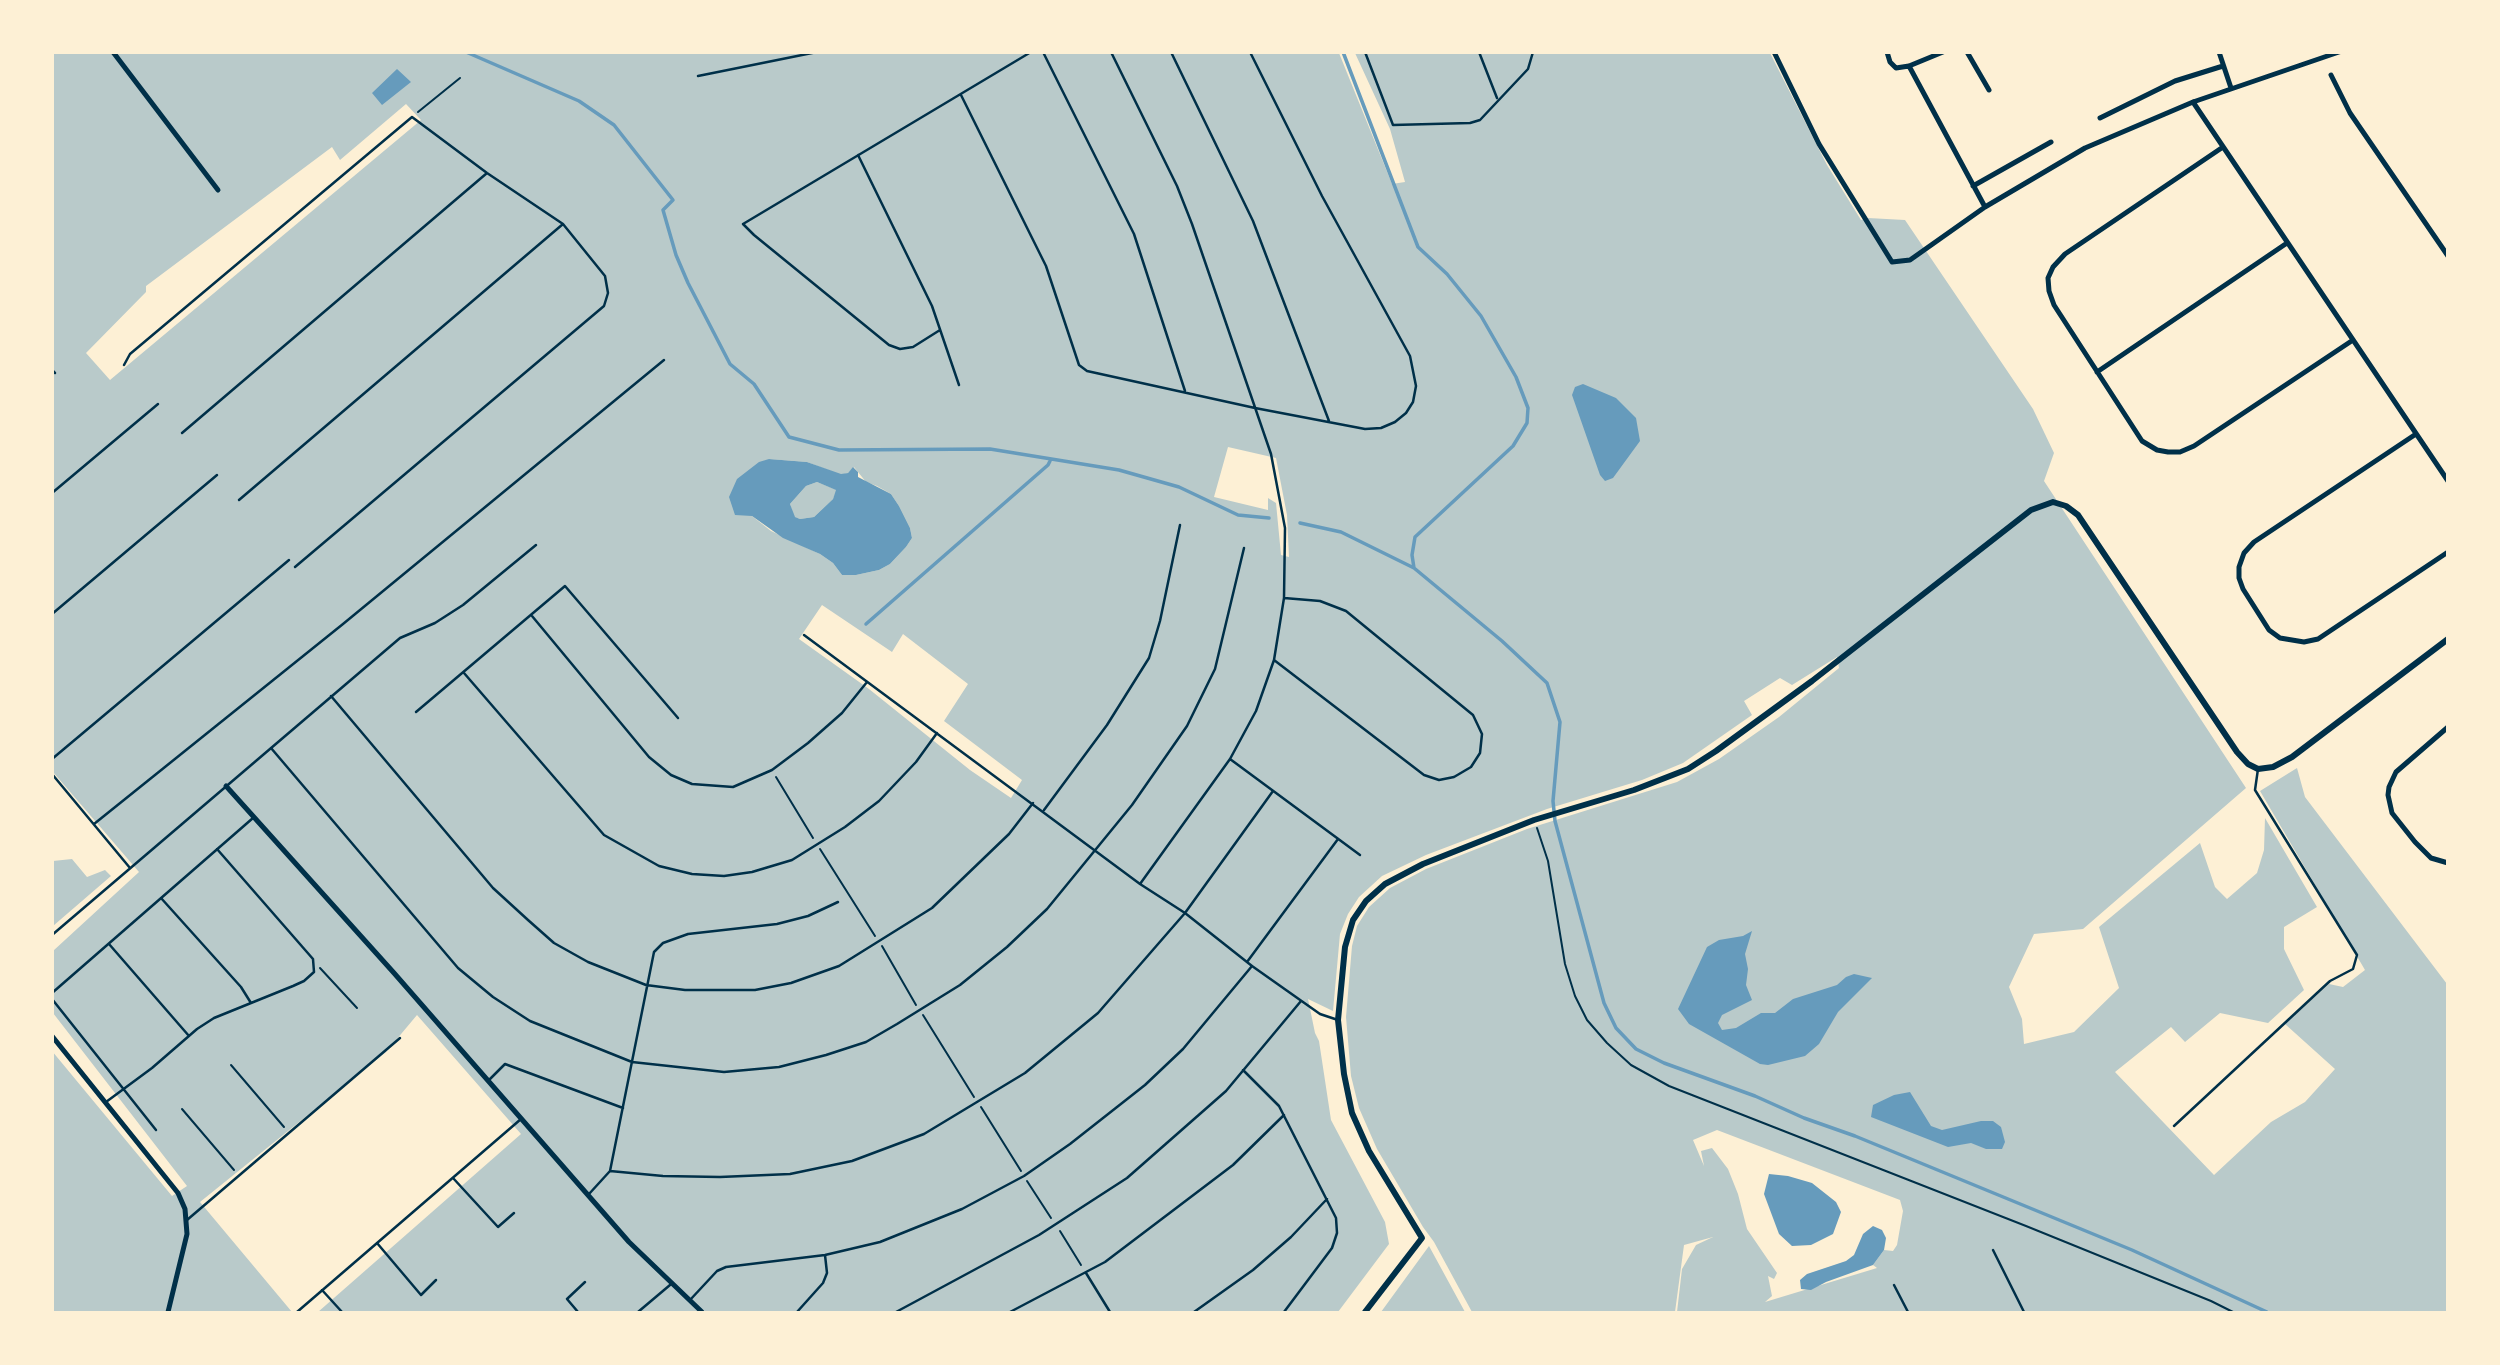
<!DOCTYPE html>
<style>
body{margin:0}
#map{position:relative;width:2500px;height:1365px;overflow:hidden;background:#fdf0d5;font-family:Figtree,sans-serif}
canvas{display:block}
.frame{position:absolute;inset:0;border:54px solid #fdf0d5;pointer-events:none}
</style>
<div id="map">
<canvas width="2500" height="1365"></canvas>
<div class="frame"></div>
</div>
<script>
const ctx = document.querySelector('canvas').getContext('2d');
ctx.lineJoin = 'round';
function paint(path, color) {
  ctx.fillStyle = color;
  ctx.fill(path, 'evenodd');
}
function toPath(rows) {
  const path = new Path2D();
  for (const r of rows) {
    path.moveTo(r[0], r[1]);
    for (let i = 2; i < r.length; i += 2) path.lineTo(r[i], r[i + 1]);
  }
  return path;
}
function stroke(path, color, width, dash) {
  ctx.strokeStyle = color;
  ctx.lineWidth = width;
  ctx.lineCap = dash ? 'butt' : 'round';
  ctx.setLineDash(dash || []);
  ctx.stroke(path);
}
paint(toPath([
 [53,53,1339,53,1392,184,1405,182,1390,129,1355,53,1770,53,1827,165,1861,220,1868,218,1905,220,2033,409,2054,453,2044,481,2246,788,2083,929,2034,934,2009,987,2022,1019,2024,1044,2074,1032,2119,988,2099,927,2200,843,2215,887,2227,899,2257,873,2264,850,2265,818,2317,907,2284,927,2284,949,2304,990,2268,1023,2220,1013,2185,1042,2171,1027,2115,1072,2214,1175,2271,1122,2305,1102,2335,1069,2285,1024,2329,984,2343,987,2365,970,2260,791,2297,768,2305,797,2447,984,2447,1312,1677,1312,1682,1269,1696,1245,1713,1237,1684,1245,1675,1312,1472,1312,1434,1242,1423,1227,1377,1149,1359,1108,1351,1076,1346,1017,1352,946,1357,926,1369,907,1390,888,1426,869,1527,829,1677,782,1719,759,1779,717,1839,668,1837,657,1792,685,1780,678,1744,701,1752,715,1683,763,1642,780,1547,809,1426,855,1382,876,1359,897,1348,914,1340,934,1333,1011,1308,999,1315,1033,1319,1041,1331,1120,1385,1222,1389,1244,1338,1312,318,1312,521,1134,417,1015,386,1052,200,1202,292,1312,53,1312,52,1051,172,1196,187,1186,53,1013,53,951,139,872,53,772],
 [406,104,421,120,110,380,86,353,146,292,146,286,332,147,340,160],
 [1228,447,1276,458,1287,515,1289,557,1281,555,1276,503,1268,498,1268,510,1214,497],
 [769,459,807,462,841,475,848,473,854,467,866,482,877,486,891,494,899,506,910,528,912,538,906,547,890,564,879,570,856,575,842,575,833,563,820,554,771,531,752,516],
 [822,605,892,652,903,634,968,684,944,721,1022,780,1011,798,970,770,869,689,799,639],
 [1717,1130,1900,1200,1903,1211,1897,1245,1893,1251,1884,1250,1873,1265,1877,1268,1765,1302,1772,1296,1768,1276,1774,1279,1777,1273,1747,1229,1738,1194,1728,1169,1712,1148,1701,1151,1704,1166,1693,1140],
 [817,482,837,490,833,499,814,517,800,519,794,517,790,504,806,486],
 [72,859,87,877,105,870,111,876,53,926,53,861],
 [1429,1246,1465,1312,1381,1312]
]), '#b9caca');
paint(toPath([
 [397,69,411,82,382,105,372,93],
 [1583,384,1616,398,1636,418,1640,441,1613,478,1605,481,1600,475,1572,395,1575,387],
 [769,459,807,462,841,474,848,473,853,467,858,472,858,477,891,494,899,506,910,528,912,538,906,547,890,564,879,570,856,575,842,575,833,563,820,554,783,538,752,516,735,515,729,497,737,479,759,462],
 [817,482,836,490,833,499,814,517,800,519,795,517,790,504,806,486],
 [1752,931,1745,954,1748,969,1746,985,1752,1000,1722,1015,1718,1023,1722,1030,1736,1028,1761,1013,1775,1013,1793,999,1837,985,1846,977,1854,974,1872,978,1838,1012,1819,1044,1805,1056,1768,1065,1760,1064,1689,1024,1678,1009,1707,947,1719,940,1743,936],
 [1910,1092,1931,1126,1942,1130,1981,1121,1993,1121,2001,1127,2005,1142,2002,1149,1986,1149,1971,1143,1948,1147,1871,1117,1873,1105,1894,1095],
 [1769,1174,1788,1176,1812,1183,1836,1202,1841,1212,1833,1234,1811,1245,1792,1246,1779,1234,1764,1194],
 [1873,1226,1882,1230,1886,1238,1884,1250,1873,1265,1826,1282,1811,1290,1801,1289,1800,1280,1807,1274,1846,1261,1854,1255,1863,1234]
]), '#669bbc');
stroke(toPath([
 [466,52,579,101,614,125,673,200,663,210,676,255,688,283,730,364,754,384,789,437,839,450,990,449,1119,470,1179,487,1238,515,1269,518],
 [1343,52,1418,247,1447,274,1481,316,1516,377,1528,408,1527,423,1513,446,1415,537,1412,555,1414,568,1502,641,1547,683,1560,722,1553,801,1555,821,1604,1003,1616,1028,1636,1049,1664,1063,1755,1096,1804,1118,1855,1136,2132,1250,2267,1312],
 [1300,523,1341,532,1414,568],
 [866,624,1048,465,1050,461]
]), '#669bbc', 3.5);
stroke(toPath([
 [418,112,460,78],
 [776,777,813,838],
 [1537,828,1548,861,1565,964,1575,996,1587,1020,1607,1043,1631,1065,1669,1086,2026,1226,2211,1301,2233,1312],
 [820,849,875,936],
 [882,946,916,1005],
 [320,968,357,1008],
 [923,1015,974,1097],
 [231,1065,284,1127],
 [981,1107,1021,1171],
 [182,1109,234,1170],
 [1027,1181,1051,1218],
 [1060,1231,1081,1265]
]), '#003049', 2);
stroke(toPath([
 [1043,52,1134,234,1185,391],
 [1111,52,1177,186,1192,224,1271,454,1285,528,1284,598,1274,660,1256,711,1230,759,1140,884],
 [1171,52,1253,221,1329,421],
 [1365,52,1393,125,1470,123,1480,120,1528,69,1533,52],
 [1479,52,1497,98],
 [698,76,817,52],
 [961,95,1046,266,1079,365,1087,371,1255,408,1365,429,1381,428,1395,422,1406,413,1413,402,1416,386,1410,356,1322,196,1250,52],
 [858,155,932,306,959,385],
 [940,330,913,347,900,349,889,345,754,235,743,224,1031,52],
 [124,365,130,354,412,117,487,173,563,224,605,276,608,293,604,306,295,567],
 [52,370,55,373],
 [182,433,487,173],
 [52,493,158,404],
 [239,500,563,224],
 [52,614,217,475],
 [532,616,649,757,671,775,692,784,733,787,772,770,808,743,842,713,867,682],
 [804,635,1140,884,1185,913,1252,966,1320,1014,1335,1019],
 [1274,660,1424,775,1439,780,1454,777,1471,767,1480,753,1482,734,1473,715,1346,611,1320,601,1284,598],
 [464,673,604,835,659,866,692,874,724,876,752,872,792,860,845,827,879,801,916,762,937,733],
 [331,696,493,888,528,920,554,943,588,962,646,985,685,990,755,990,791,983,839,966,932,908,1009,834,1033,803],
 [416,712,565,586,678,718],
 [271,748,458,968,493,997,530,1021,632,1062,724,1072,779,1067,826,1055,866,1042,897,1024,960,985,1007,947,1047,909,1132,805,1187,726,1215,669,1244,548],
 [52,759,289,560],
 [1230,759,1360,855],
 [52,774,130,868],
 [1044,810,1107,725,1149,658,1160,621,1180,525],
 [94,824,343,624,664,360],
 [161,898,241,987,251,1003],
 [52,935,400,638,435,623,463,605,536,545],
 [109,944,189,1036],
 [1247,962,1338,839],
 [52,993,253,818],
 [52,999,156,1130],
 [1243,1070,1279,1106,1336,1218,1337,1233,1332,1248,1284,1312],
 [490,1079,505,1064,623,1108],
 [106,1102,152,1068,197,1029,214,1018,293,986,304,981,314,972,313,959,217,849],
 [2174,1126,2330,981,2353,969,2357,955,2255,790,2258,769],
 [610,1171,663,1176,720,1177,790,1174,852,1161,924,1134,1025,1073,1098,1013,1185,913,1273,791],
 [453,1178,498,1227,514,1213],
 [589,1194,610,1171,654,952,663,943,688,934,777,924,808,916,838,902],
 [187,1220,400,1038],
 [377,1243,421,1295,436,1280],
 [1993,1250,2024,1312],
 [1086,1273,1110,1312],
 [1894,1285,1908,1312],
 [322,1290,342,1312],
 [690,1300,717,1271,726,1267,825,1255,880,1242,962,1209,1024,1176,1070,1144,1145,1085,1183,1049,1252,966],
 [297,1312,521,1119],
 [578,1312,567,1299,585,1282],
 [638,1312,670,1285],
 [797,1312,823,1283,827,1273,825,1255],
 [896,1312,1039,1235,1127,1178,1226,1091,1301,1001],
 [1010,1312,1105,1262,1233,1165,1284,1115],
 [1194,1312,1253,1270,1291,1237,1327,1199]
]), '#003049', 2.5);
stroke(toPath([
 [113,52,218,190],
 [1774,52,1819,144,1892,262,1910,260,1985,207,2085,148,2193,102,2339,52],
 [1887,52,1890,62,1896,68,1909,66,1943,52],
 [1967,52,1989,90],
 [2219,52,2231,88],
 [1909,66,1985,207],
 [2331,75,2350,113,2448,256],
 [2193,102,2448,481],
 [2100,118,2175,81,2223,66],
 [2223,147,2065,254,2053,267,2048,278,2049,291,2054,305,2142,441,2157,450,2168,452,2180,452,2194,446,2353,340],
 [1973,186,2051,142],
 [2097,372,2287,243],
 [2416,434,2254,542,2244,553,2239,567,2239,578,2243,589,2269,630,2280,638,2304,642,2318,639,2448,552],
 [2448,727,2396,772,2389,787,2388,795,2392,813,2415,842,2431,858,2448,863],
 [226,786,394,973,629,1242,702,1312],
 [52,1036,178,1193,185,1209,187,1234,168,1312]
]), '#003049', 5);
stroke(toPath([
 [1365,1312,1422,1238,1369,1151,1352,1113,1344,1074,1338,1020,1345,947,1353,920,1366,901,1385,884,1423,864,1534,820,1634,790,1688,769,1716,751,1812,681,2031,510,2053,502,2066,506,2078,515,2237,752,2248,764,2258,769,2273,767,2292,757,2448,639]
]), '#003049', 6);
</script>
